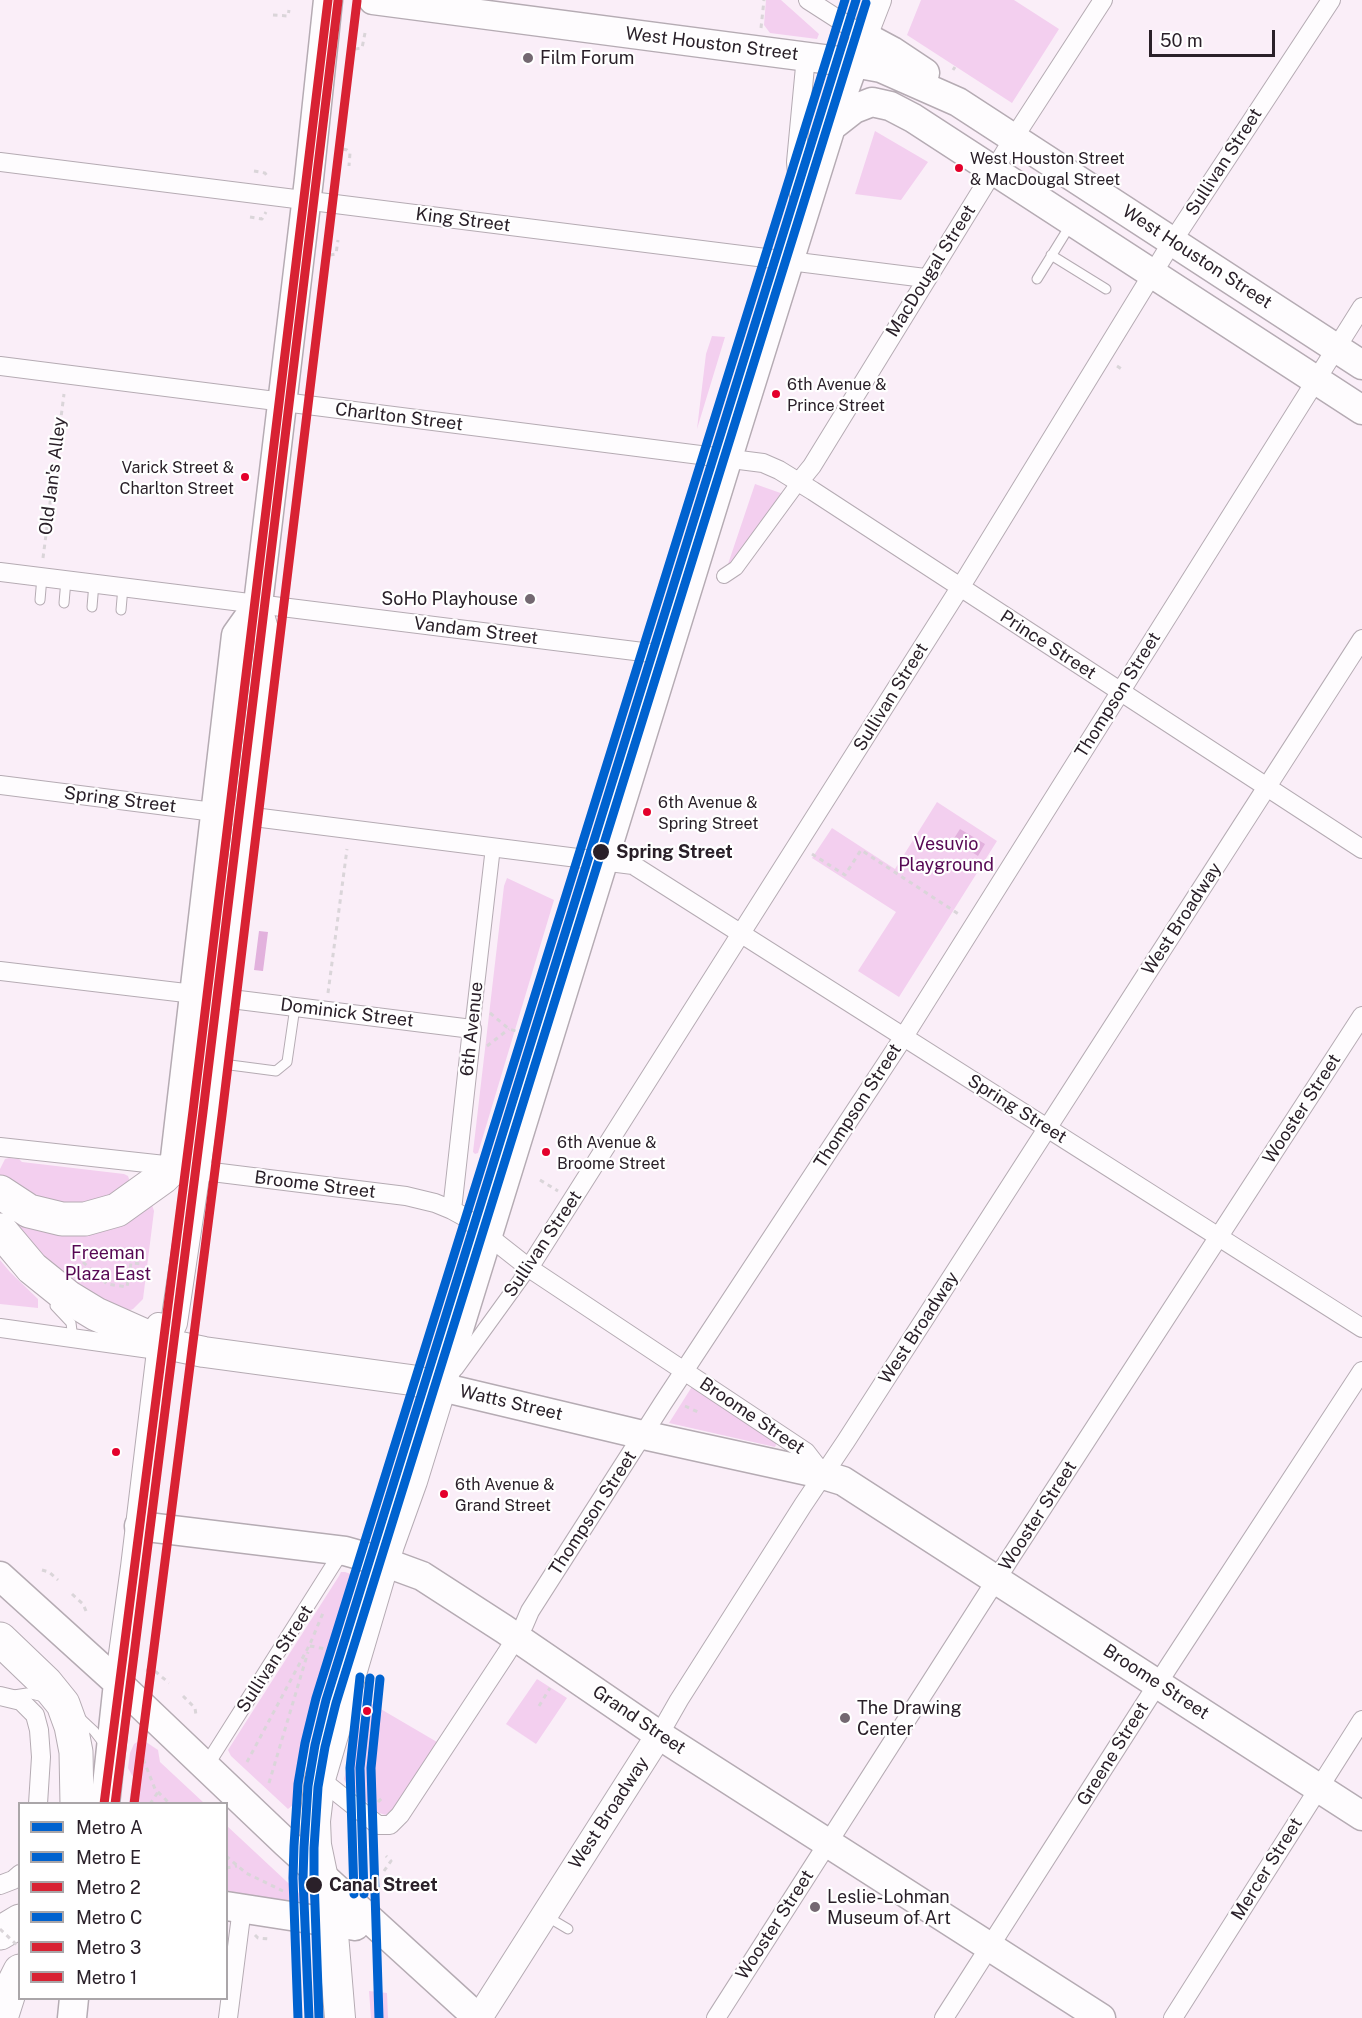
<!DOCTYPE html>
<style>
body{margin:0}
#map{position:relative;width:1362px;height:2018px;overflow:hidden;background:#faeef8;font-family:"Public Sans",sans-serif}
canvas{display:block}
.legend{position:absolute;left:18px;top:1802px;width:210px;height:198px;box-sizing:border-box;background:#fff;border:2px solid #aaa6a9;margin:0;padding:8px 10px;list-style:none;font-size:18px;color:#2a2029}
.legend li{display:flex;align-items:center;gap:12px;height:30px}
.legend b{width:30px;border:2px solid #aaa6a9}
.scale{position:absolute;left:1149px;top:30px;width:126px;height:27px;box-sizing:border-box;border:3px solid #2a2029;border-top:0;padding-left:8px;font-size:18px;line-height:21px;white-space:nowrap;color:#2a2029;-webkit-text-stroke:4px #fff;paint-order:stroke}
</style>
<div id="map">
<canvas width="1362" height="2018"></canvas>
<ul class="legend">
<li><b style="height:8px;background:#0062cf"></b>Metro A</li>
<li><b style="height:8px;background:#0062cf"></b>Metro E</li>
<li><b style="height:8px;background:#d82233"></b>Metro 2</li>
<li><b style="height:8px;background:#0062cf"></b>Metro C</li>
<li><b style="height:8px;background:#d82233"></b>Metro 3</li>
<li><b style="height:8px;background:#d82233"></b>Metro 1</li>
</ul>
<div class="scale">50 m</div>
</div>
<script>
const ctx = document.querySelector('canvas').getContext('2d');
ctx.lineJoin = 'round';
function paint(path, color) {
  ctx.fillStyle = color;
  ctx.fill(path, 'evenodd');
}
function toPath(rows) {
  const path = new Path2D();
  for (const r of rows) {
    path.moveTo(r[0], r[1]);
    for (let i = 2; i < r.length; i += 2) path.lineTo(r[i], r[i + 1]);
  }
  return path;
}
function stroke(path, color, width, dash) {
  ctx.strokeStyle = color;
  ctx.lineWidth = width;
  ctx.lineCap = dash ? 'butt' : 'round';
  ctx.setLineDash(dash || []);
  ctx.stroke(path);
}
function drawText(font, color, halo, rows, align = 'center') {
  ctx.font = font + ' "Public Sans",sans-serif';
  ctx.lineWidth = 4.5;
  ctx.setLineDash([]);
  ctx.textBaseline = 'middle';
  ctx.strokeStyle = halo;
  ctx.fillStyle = color;
  for (const [text, x, y, turn = 0] of rows) {
    ctx.save();
    ctx.translate(x, y);
    ctx.rotate((+turn || 0) * Math.PI / 180);
    ctx.textAlign = isNaN(turn) ? turn : align;
    if (halo) ctx.strokeText(text, 0, 0);
    ctx.fillText(text, 0, 0);
    ctx.restore();
  }
}
paint(toPath([
 [766,0,781,0,819,34,817,39,770,33,764,25],
 [921,0,1014,0,1059,29,1012,103,907,35],
 [875,131,928,162,901,200,855,194],
 [712,336,725,337,697,429,706,354],
 [755,484,789,496,724,576],
 [937,802,997,841,899,997,858,971,896,912,812,858,832,828,895,869],
 [507,878,554,900,478,1153,475,1154,473,1152,504,886],
 [9,1158,19,1159,22,1162,124,1174,128,1176,130,1182,119,1196,58,1210,0,1180,0,1169,5,1159],
 [0,1199,9,1206,152,1205,154,1211,143,1299,133,1309,128,1311,72,1287,0,1217],
 [0,1260,10,1272,38,1299,38,1308,0,1304],
 [693,1385,777,1443,775,1447,669,1423],
 [345,1572,357,1576,295,1775,298,1785,293,1805,288,1809,231,1756,228,1750,339,1576,341,1572],
 [537,1679,567,1698,536,1744,506,1724],
 [367,1701,437,1742,394,1808,386,1815,379,1813,347,1785,344,1779],
 [139,1741,146,1742,158,1750,160,1762,204,1803,129,1803,133,1777,128,1768,130,1753,134,1744],
 [226,1825,300,1894,302,1899,301,1901,291,1902,227,1894],
 [369,1991,387,1993,388,2018,371,2018]
]), '#f3cfef');
paint(toPath([
 [960,829,985,844,978,856,953,840],
 [259,931,268,932,263,971,254,970]
]), '#e2b1dd');
const service = toPath([
 [1051,255,1106,289],
 [1037,279,1071,224],
 [40,600,42,577],
 [64,603,66,580],
 [92,607,94,583],
 [121,610,123,587],
 [215,1063,276,1071,287,1062,295,1007],
 [55,1306,71,1323,73,1339],
 [14,1695,27,1693,44,1697],
 [79,1717,94,1731,104,1744],
 [546,1916,568,1929]
]);
const pedestrian = toPath([
 [724,576,736,568,799,482],
 [472,1029,493,847],
 [456,1369,529,1268],
 [206,1766,342,1551]
]);
const minor = toPath([
 [808,0,864,36],
 [0,162,925,278],
 [800,207,796,162,806,56],
 [0,366,763,463,779,470,813,491,1362,849],
 [799,482,812,466,1013,139,1103,0],
 [0,572,667,655],
 [0,785,633,865,1362,1328],
 [0,971,194,994],
 [223,998,472,1029,452,1210],
 [0,1147,174,1166],
 [196,1170,406,1196,435,1203,452,1210,463,1216,529,1268,806,1452,823,1474],
 [529,1268,968,575,1172,242,1331,0],
 [0,1328,150,1349],
 [0,1696,21,1701,35,1715,39,1730,41,1757,38,1804],
 [659,1735,679,1700,803,1505,846,1441,1362,639],
 [320,1779,378,1825,390,1825,400,1815,506,1654,524,1625,530,1611,663,1403,903,1038,1362,307],
 [0,1885,13,1880,20,1874],
 [228,2018,242,1908],
 [716,2018,1012,1555,1362,1016],
 [944,2018,1169,1666,1362,1371],
 [1173,2018,1362,1720]
]);
const secondary = toPath([
 [857,54,878,0],
 [161,1343,169,1334,174,1323,223,998,244,837,268,640,258,604],
 [118,1683,134,1567,161,1343,159,1326],
 [479,2018,659,1735]
]);
const primary = toPath([
 [373,0,854,63,881,68,958,102,1362,365],
 [864,36,892,51,925,73],
 [854,63,831,127,734,438,441,1387,643,1435,817,1473,843,1481,1362,1816],
 [831,127,854,109,872,102,890,106,913,118,1362,410],
 [174,1166,236,635,258,604,309,179,328,0],
 [139,1526,345,1551,384,1562,422,1576,504,1629,659,1735,1101,2018],
 [0,1576,118,1683,286,1843,478,2018],
 [105,1804,118,1683],
 [226,1906,355,1926],
 [72,2018,74,1998]
]);
const trunk = toPath([
 [161,1343,204,1352,411,1380,441,1387,412,1481,389,1545,320,1779,315,1821,316,1845,332,1922,340,2018]
]);
const motorway = toPath([
 [0,1192,29,1211,62,1219,85,1219,117,1210,163,1177,174,1166],
 [0,1230,32,1268,68,1297,96,1314,161,1343],
 [0,1639,46,1683,63,1704,71,1726,76,1752,77,1804],
 [0,1933,20,1921],
 [1,2018,9,1993,20,1971]
]);
stroke(service, '#b5abb3', 11);
stroke(pedestrian, '#b5abb3', 16);
stroke(minor, '#b5abb3', 20);
stroke(secondary, '#b5abb3', 28);
stroke(primary, '#b5abb3', 31);
stroke(trunk, '#b5abb3', 32);
stroke(motorway, '#b5abb3', 35);
stroke(toPath([
 [273,15,288,16,289,10],
 [761,28,764,0],
 [355,49,362,48,365,33],
 [953,70,955,67],
 [343,149,347,150,350,153,349,166],
 [254,171,265,173,267,176],
 [250,217,262,219,266,212],
 [330,255,336,254,338,240],
 [1117,366,1123,370],
 [43,558,64,394],
 [812,854,845,875,861,850,960,915],
 [659,855,661,853],
 [328,993,347,849],
 [490,1013,509,1029,526,1034],
 [487,1046,509,1029],
 [540,1180,558,1191],
 [83,1262,107,1284,127,1287,131,1263,143,1264],
 [685,1406,698,1412],
 [42,1570,49,1572,58,1580],
 [72,1594,83,1604,86,1611],
 [310,1646,326,1649],
 [146,1670,156,1672,169,1683],
 [183,1696,195,1708,196,1715],
 [539,1706,550,1688],
 [140,1751,155,1789,170,1804],
 [247,1762,310,1644,323,1613],
 [269,1783,308,1652],
 [378,1802,384,1796],
 [150,1804,158,1792],
 [226,1856,246,1873,283,1891],
 [226,1868,237,1866],
 [384,1871,391,1861,386,1856],
 [255,1935,258,1938,270,1939]
]), '#dad5d9', 3, [4.5, 4.5]);
stroke(service, '#fefcfe', 9);
stroke(pedestrian, '#fefcfe', 14);
stroke(minor, '#fefcfe', 18);
stroke(secondary, '#fefcfe', 26);
stroke(primary, '#fefcfe', 28);
stroke(trunk, '#fefcfe', 30);
stroke(motorway, '#fefcfe', 33);
stroke(toPath([
 [0,1929,20,1948]
]), '#dad5d9', 3, [4.5, 4.5]);
stroke(toPath([
 [364,1894,360,1768,370,1678],
 [309,2018,303,1878,304,1847,308,1786,315,1745,326,1700,856,0]
]), '#0062cf', 9);
stroke(toPath([
 [319,2018,314,1878,314,1848,318,1787,325,1747,336,1703,866,3],
 [379,2018,371,1768,380,1679]
]), '#0062cf', 9);
stroke(toPath([
 [104,1804,193,1111,328,0]
]), '#d82233', 9);
stroke(toPath([
 [354,1894,350,1768,360,1677],
 [298,2018,293,1878,294,1846,298,1784,305,1743,316,1698,845,0]
]), '#0062cf', 9);
stroke(toPath([
 [115,1804,203,1112,338,1]
]), '#d82233', 9);
stroke(toPath([
 [134,1804,222,1115,357,1]
]), '#d82233', 9);
for (const [x, y, r, color] of [
 [528,58,6,"#736871"],
 [959,168,5,"#e4002b"],
 [776,394,5,"#e4002b"],
 [245,477,5,"#e4002b"],
 [530,599,6,"#736871"],
 [647,812,5,"#e4002b"],
 [601,852,9,"#2a2029"],
 [546,1152,5,"#e4002b"],
 [116,1452,5,"#e4002b"],
 [444,1494,5,"#e4002b"],
 [367,1711,5,"#e4002b"],
 [845,1718,6,"#736871"],
 [314,1885,9,"#2a2029"],
 [815,1907,6,"#736871"]
]) {
  const dot = new Path2D();
  dot.arc(x, y, r, 0, 2 * Math.PI);
  ctx.fillStyle = color;
  ctx.fill(dot);
  stroke(dot, '#fff', 2);
}
drawText('16px', '#2a2029', '#fff', [
 ["West Houston Street",970,159],
 ["& MacDougal Street",970,180],
 ["6th Avenue &",787,385],
 ["Prince Street",787,406],
 ["Varick Street &",234,468,"right"],
 ["Charlton Street",234,489,"right"],
 ["6th Avenue &",658,803],
 ["Spring Street",658,824],
 ["6th Avenue &",557,1143],
 ["Broome Street",557,1164],
 ["6th Avenue &",455,1485],
 ["Grand Street",455,1506]
], 'left');
drawText('18px', '#2a2029', '#fff', [
 ["West Houston Street",712,44,7],
 ["Sullivan Street",1224,162,-57],
 ["King Street",463,220,7],
 ["West Houston Street",1197,257,33],
 ["MacDougal Street",931,271,-58],
 ["Charlton Street",399,417,7],
 ["Old Jan's Alley",53,476,-83],
 ["Vandam Street",476,631,7],
 ["Prince Street",1048,645,33],
 ["Thompson Street",1118,695,-58],
 ["Sullivan Street",891,697,-58],
 ["Spring Street",120,800,7],
 ["West Broadway",1182,919,-57],
 ["Dominick Street",347,1013,7],
 ["6th Avenue",472,1029,-84],
 ["Thompson Street",858,1106,-57],
 ["Spring Street",1017,1109,32],
 ["Wooster Street",1302,1109,-57],
 ["Broome Street",315,1185,7],
 ["Sullivan Street",543,1244,-56],
 ["West Broadway",919,1328,-57],
 ["Watts Street",511,1403,13],
 ["Broome Street",752,1416,34],
 ["Thompson Street",593,1513,-57],
 ["Wooster Street",1038,1516,-57],
 ["Sullivan Street",275,1659,-57],
 ["Broome Street",1156,1682,33],
 ["Grand Street",639,1720,34],
 ["Greene Street",1113,1754,-58],
 ["West Broadway",609,1813,-57],
 ["Mercer Street",1267,1869,-58],
 ["Wooster Street",775,1925,-57]
]);
drawText('18px', '#2a2029', '#fff', [
 ["Film Forum",540,58],
 ["SoHo Playhouse",518,599,"right"],
 ["The Drawing",857,1708],
 ["Center",857,1729],
 ["Leslie-Lohman",827,1897],
 ["Museum of Art",827,1918]
], 'left');
drawText('18px', '#570854', '#fff', [
 ["Vesuvio",946,844],
 ["Playground",946,865],
 ["Freeman",108,1253],
 ["Plaza East",108,1274]
]);
drawText('bold 18px', '#2a2029', '#fff', [
 ["Spring Street",616,852],
 ["Canal Street",329,1885]
], 'left');
</script>
